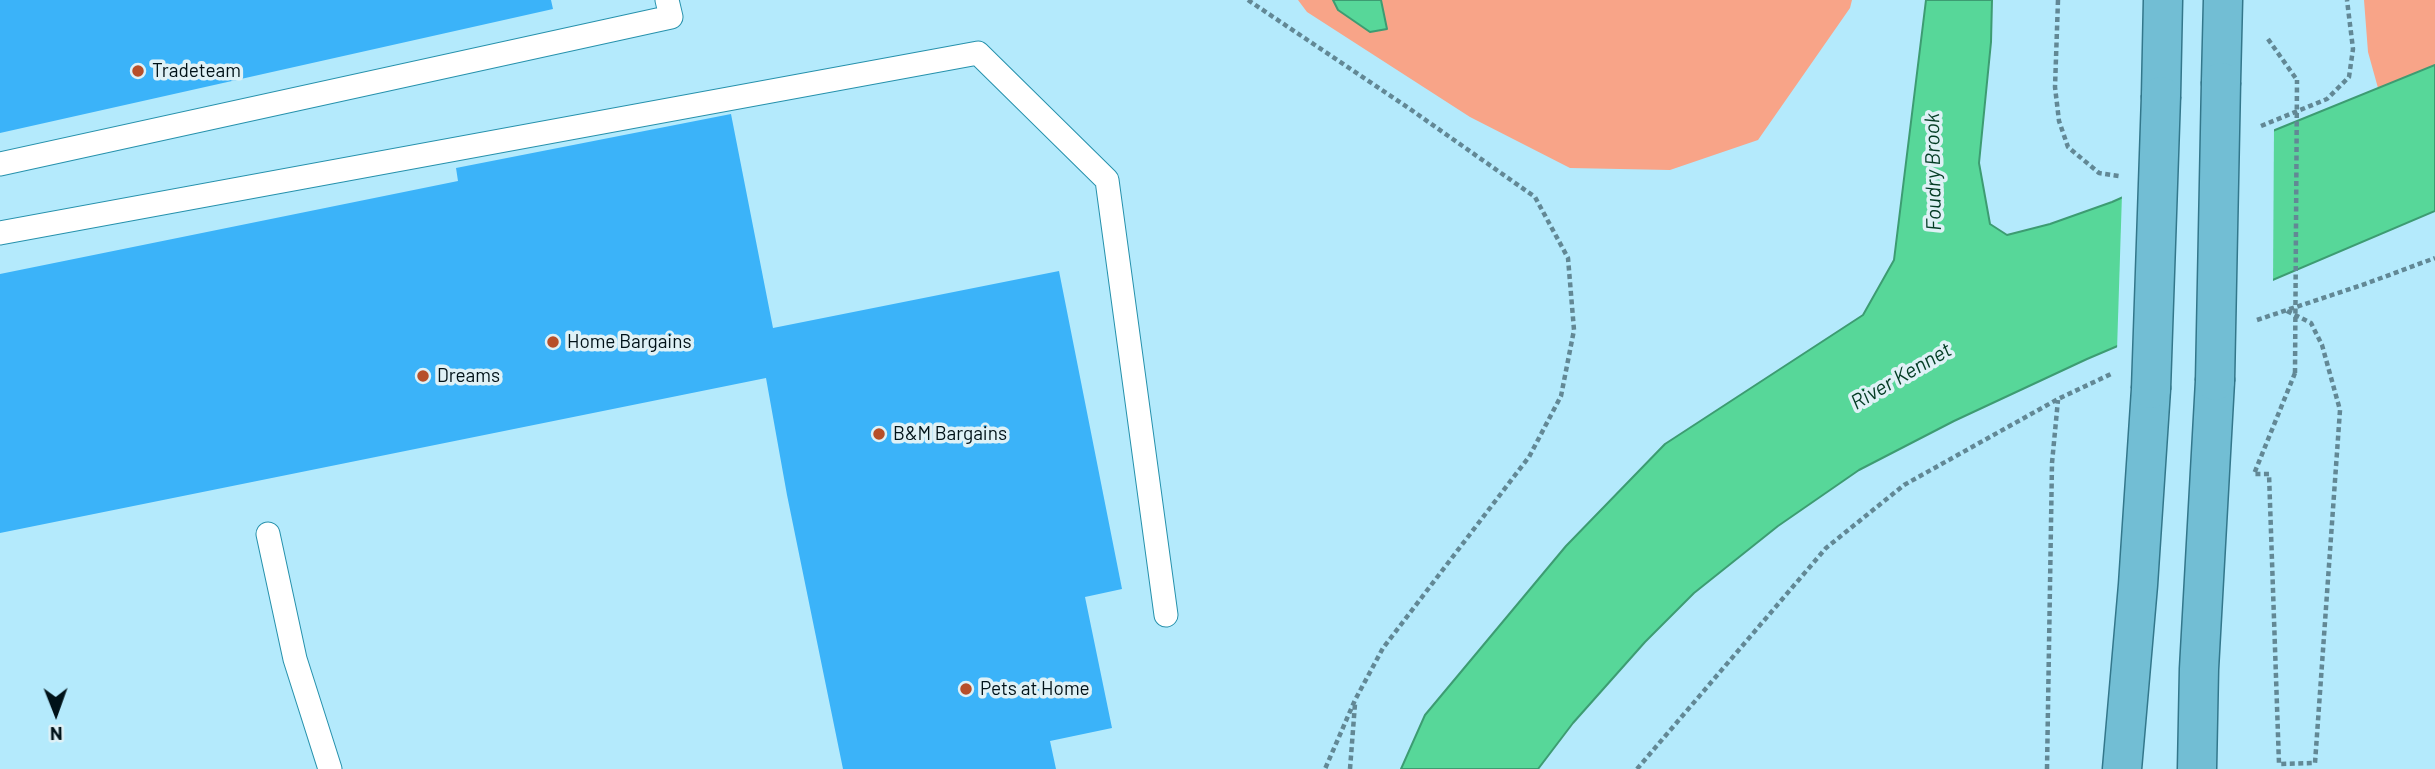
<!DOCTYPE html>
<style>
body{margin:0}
#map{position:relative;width:2435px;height:769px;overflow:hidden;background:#b4eafc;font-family:Barlow,sans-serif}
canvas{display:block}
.north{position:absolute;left:21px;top:678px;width:70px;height:70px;-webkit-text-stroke:5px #dff1f6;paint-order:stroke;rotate:179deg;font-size:19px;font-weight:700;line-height:28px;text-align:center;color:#001218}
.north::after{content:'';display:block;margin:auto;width:24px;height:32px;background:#001218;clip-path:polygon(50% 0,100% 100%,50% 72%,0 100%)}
</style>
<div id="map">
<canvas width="2435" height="769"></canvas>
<div class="north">N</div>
</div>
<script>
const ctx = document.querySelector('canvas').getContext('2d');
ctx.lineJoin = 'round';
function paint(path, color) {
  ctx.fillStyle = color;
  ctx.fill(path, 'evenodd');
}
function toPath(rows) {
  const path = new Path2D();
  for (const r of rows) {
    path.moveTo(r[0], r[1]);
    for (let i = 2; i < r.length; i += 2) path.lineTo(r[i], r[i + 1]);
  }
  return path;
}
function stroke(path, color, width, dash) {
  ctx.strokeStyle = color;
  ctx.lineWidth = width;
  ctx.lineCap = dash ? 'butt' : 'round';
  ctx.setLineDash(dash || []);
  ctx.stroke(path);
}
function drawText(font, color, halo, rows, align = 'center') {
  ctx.font = font + ' Barlow,sans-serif';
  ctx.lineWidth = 7;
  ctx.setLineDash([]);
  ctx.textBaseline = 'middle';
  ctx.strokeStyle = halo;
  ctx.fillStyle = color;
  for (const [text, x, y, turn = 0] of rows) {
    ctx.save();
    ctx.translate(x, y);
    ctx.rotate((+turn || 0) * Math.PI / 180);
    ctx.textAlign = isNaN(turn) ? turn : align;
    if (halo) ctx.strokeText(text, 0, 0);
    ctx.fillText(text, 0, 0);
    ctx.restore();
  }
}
paint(toPath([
 [1298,0,1852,0,1850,8,1758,140,1670,170,1570,168,1470,117,1307,12],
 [2364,0,2435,0,2435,65,2378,88,2368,52]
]), '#f8a488');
const water = toPath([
 [1333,0,1381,0,1387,29,1370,32,1338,10,1333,0],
 [1926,0,1992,0,1991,42,1979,163,1990,224,2007,235,2050,224,2112,202,2275,130,2435,65,2435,211,2087,359,1954,421,1859,470,1778,526,1694,593,1645,642,1573,723,1538,769,1401,769,1425,715,1566,546,1665,444,1863,315,1894,260,1926,0]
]);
paint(water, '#57d799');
stroke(water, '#3d9c72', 2);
paint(toPath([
 [2274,127,2273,283,2117,350,2122,194]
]), '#b4eafc');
paint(toPath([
 [0,0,551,0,553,9,0,133],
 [731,114,773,328,1059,271,1122,589,1085,597,1112,728,1050,741,1056,769,843,769,787,495,766,378,0,533,0,274,458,181,456,168]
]), '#3bb3f9');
const service = toPath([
 [0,164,671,17,667,0],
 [0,233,978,53,1107,180,1166,615],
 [268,534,295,659,330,769]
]);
const trunk = toPath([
 [2221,82,2223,0],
 [2161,96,2163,0],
 [2122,769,2138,585,2151,389],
 [2197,769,2199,669,2215,381]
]);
stroke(service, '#2691ac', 25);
stroke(trunk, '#33778b', 41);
stroke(toPath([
 [1248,0,1410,109,1535,197,1568,258,1574,330,1561,396,1529,457,1383,648,1355,700,1325,769],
 [2058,0,2055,87,2059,121,2068,147,2099,173,2119,176],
 [2268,39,2297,80],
 [2261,126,2327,99,2349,77,2353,49,2347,0],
 [2287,311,2311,323,2322,345,2340,410,2315,763,2279,764,2269,474,2254,474,2295,373],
 [2257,320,2365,284,2435,258],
 [1350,769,1355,704],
 [1637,769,1826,548,1904,485,2058,399,2111,374],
 [2047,769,2052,463,2058,400]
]), '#628895', 4.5, [5, 3.5]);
stroke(service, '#fff', 23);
stroke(trunk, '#72bed4', 38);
const trunkBridge = toPath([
 [2215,381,2221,82],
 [2151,389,2161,96]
]);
stroke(trunkBridge, '#33778b', 41, []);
stroke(toPath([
 [2295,373,2297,80]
]), '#628895', 4.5, [5, 3.5]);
stroke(trunkBridge, '#72bed4', 38);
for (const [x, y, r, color] of [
 [138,71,7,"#b74f2a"],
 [553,342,7,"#b74f2a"],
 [423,376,7,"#b74f2a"],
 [879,434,7,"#b74f2a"],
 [966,689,7,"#b74f2a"]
]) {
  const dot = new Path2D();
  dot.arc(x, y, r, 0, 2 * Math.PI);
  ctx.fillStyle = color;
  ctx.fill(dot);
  stroke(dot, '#dff1f6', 2.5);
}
drawText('19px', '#001218', '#dff1f6', [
 ["Tradeteam",152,71],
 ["Home Bargains",567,342],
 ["Dreams",437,376],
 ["B&M Bargains",893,434],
 ["Pets at Home",980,689]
], 'left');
drawText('italic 21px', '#033c24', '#dff1f6', [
 ["Foudry Brook",1933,172,-91],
 ["River Kennet",1901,376,-30]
]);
</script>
